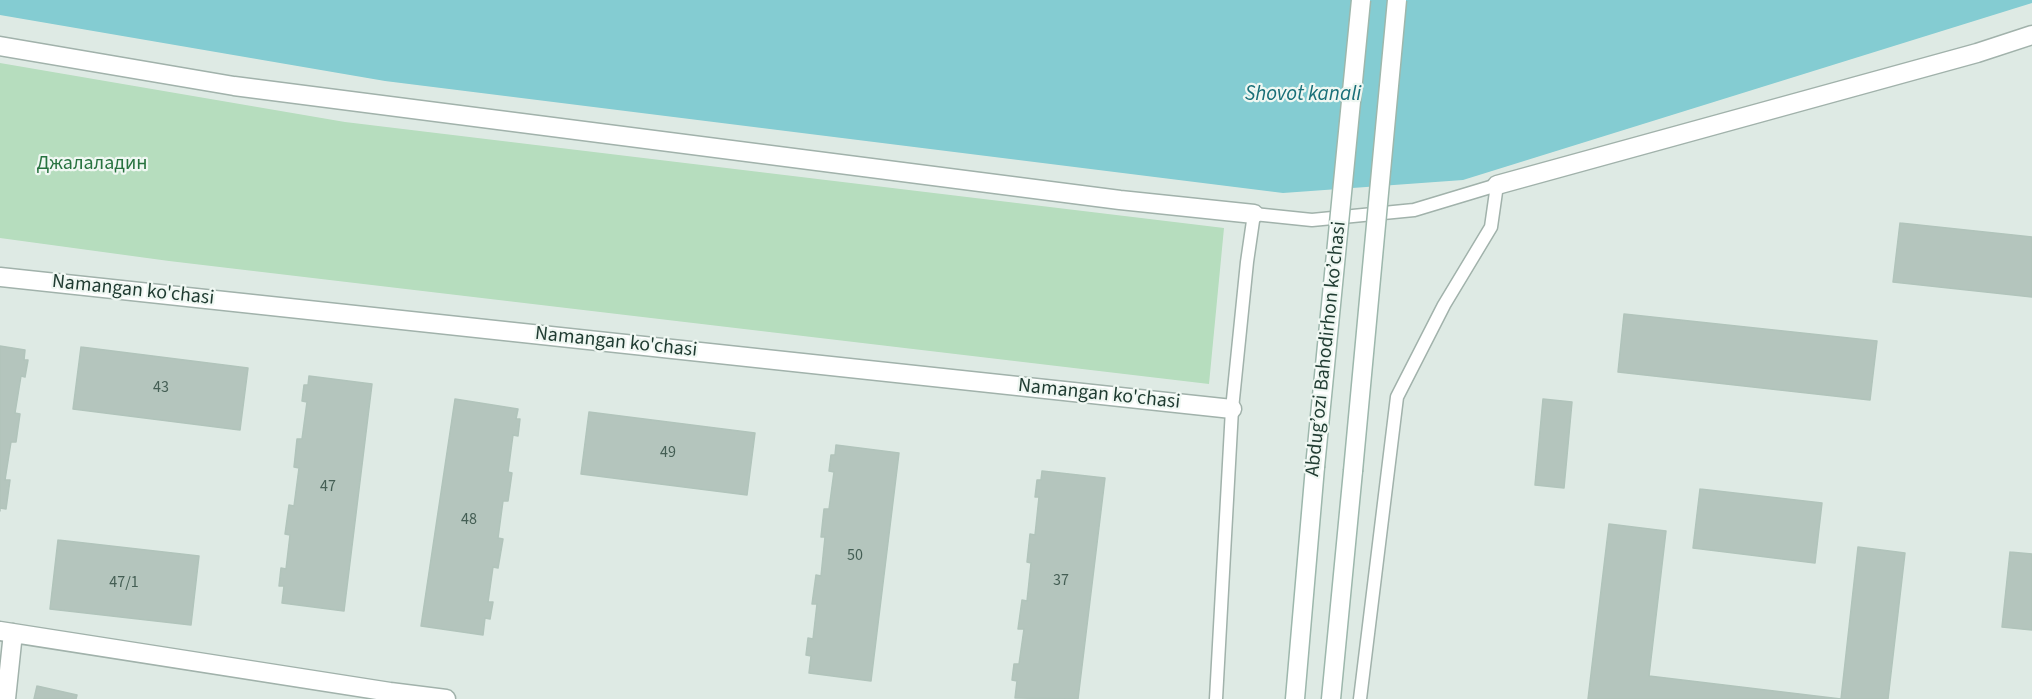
<!DOCTYPE html>
<meta charset="utf-8">
<style>
body{margin:0}
canvas{display:block;background:#deeae4}
</style>
<canvas width="2032" height="699"></canvas>
<script>
const ctx = document.querySelector('canvas').getContext('2d');
ctx.lineJoin = 'round';
function paint(path, color) {
  ctx.fillStyle = color;
  ctx.fill(path, 'evenodd');
}
function toPath(rows) {
  const path = new Path2D();
  for (const r of rows) {
    path.moveTo(r[0], r[1]);
    for (let i = 2; i < r.length; i += 2) path.lineTo(r[i], r[i + 1]);
  }
  return path;
}
function stroke(path, color, width, dash) {
  ctx.strokeStyle = color;
  ctx.lineWidth = width;
  ctx.lineCap = dash ? 'butt' : 'round';
  ctx.setLineDash(dash || []);
  ctx.stroke(path);
}
function drawText(font, color, halo, rows, align = 'center') {
  ctx.font = font + ' "Source Sans 3",sans-serif';
  ctx.lineWidth = 4.5;
  ctx.setLineDash([]);
  ctx.textBaseline = 'middle';
  ctx.strokeStyle = halo;
  ctx.fillStyle = color;
  for (const [text, x, y, turn = 0] of rows) {
    ctx.save();
    ctx.translate(x, y);
    ctx.rotate((+turn || 0) * Math.PI / 180);
    ctx.textAlign = isNaN(turn) ? turn : align;
    if (halo) ctx.strokeText(text, 0, 0);
    ctx.fillText(text, 0, 0);
    ctx.restore();
  }
}
paint(toPath([
 [0,63,345,122,1224,228,1209,384,169,261,0,238]
]), '#b6ddbe');
paint(toPath([
 [0,0,2032,0,2032,3,1463,180,1283,193,385,81,0,15]
]), '#84ccd2');
const building = toPath([
 [1900,223,2032,237,2032,297,1893,282,1900,223],
 [1624,314,1877,341,1870,400,1618,372,1624,314],
 [0,346,25,350,24,360,28,360,25,377,21,376,15,413,20,414,16,442,11,442,5,480,10,480,6,509,0,508,0,511,0,346],
 [81,347,248,368,240,430,73,409,81,347],
 [309,376,372,384,344,611,282,603,284,586,279,586,281,568,286,569,290,535,285,534,289,505,294,506,299,468,294,467,297,439,302,439,307,402,302,401,304,385,308,385,309,376],
 [455,399,518,409,516,419,520,419,518,436,513,435,508,472,512,473,508,501,503,501,498,538,503,539,498,568,493,567,488,602,493,602,490,619,485,618,483,635,421,626,455,399],
 [1543,399,1572,402,1564,488,1535,485,1543,399],
 [589,412,755,433,747,495,581,474,589,412],
 [836,445,899,453,871,681,809,673,811,656,806,655,808,638,813,639,817,604,812,604,816,575,821,576,825,537,821,537,824,509,829,509,834,472,829,471,831,455,835,455,836,445],
 [1042,471,1105,478,1078,699,1015,698,1017,681,1012,680,1014,664,1019,664,1024,629,1018,629,1022,600,1027,601,1031,563,1027,562,1030,534,1035,535,1039,497,1035,497,1037,480,1041,480,1042,471],
 [1700,489,1822,503,1815,563,1693,548,1700,489],
 [1609,524,1666,531,1649,676,1841,699,1858,547,1905,553,1888,699,1588,699,1609,524],
 [58,540,199,556,191,625,50,609,58,540],
 [2010,552,2032,554,2032,630,2002,627,2010,552],
 [37,686,77,695,76,699,34,699,37,686]
]);
paint(building, '#b4c5bd');
stroke(building, '#b1c4bb', 1.5);
const service = toPath([
 [1216,699,1232,409,1247,262,1254,214,1312,220,1414,210,1497,185,1491,227,1444,305,1397,397,1360,699]
]);
const pedestrian = toPath([
 [0,46,234,86,1120,200,1254,214],
 [1497,185,1977,53,2032,35]
]);
const minor = toPath([
 [0,277,1232,409],
 [0,631,390,692,446,699],
 [6,699,13,633]
]);
const secondary = toPath([
 [1295,699,1315,467],
 [1331,699,1353,471]
]);
stroke(service, '#a1b2ab', 15);
stroke(pedestrian, '#a1b2ab', 21);
stroke(minor, '#a1b2ab', 21);
stroke(secondary, '#9db7ac', 21);
stroke(service, '#fff', 12);
stroke(pedestrian, '#fff', 18);
stroke(minor, '#fff', 18);
stroke(secondary, '#fff', 18);
const secondaryBridge = toPath([
 [1315,467,1361,0],
 [1353,471,1397,0]
]);
stroke(secondaryBridge, '#9db7ac', 21, []);
stroke(secondaryBridge, '#fff', 18);
drawText('16px', '#445e54', null, [
 ["43",161,388],
 ["49",668,453],
 ["47",328,487],
 ["48",469,520],
 ["50",855,556],
 ["37",1061,581],
 ["47/1",124,583]
]);
drawText('20px', '#287340', '#eff7f2', [
 ["Джалаладин",92,165]
]);
drawText('20px', '#1f3b31', '#eff7f2', [
 ["Namangan ko'chasi",133,291,6],
 ["Namangan ko'chasi",616,343,6],
 ["Abdug’ozi Bahodirhon ko’chasi",1327,349,-84],
 ["Namangan ko'chasi",1099,395,6]
]);
drawText('italic 21px', '#186f78', '#eff7f2', [
 ["Shovot kanali",1303,95]
]);
</script>
